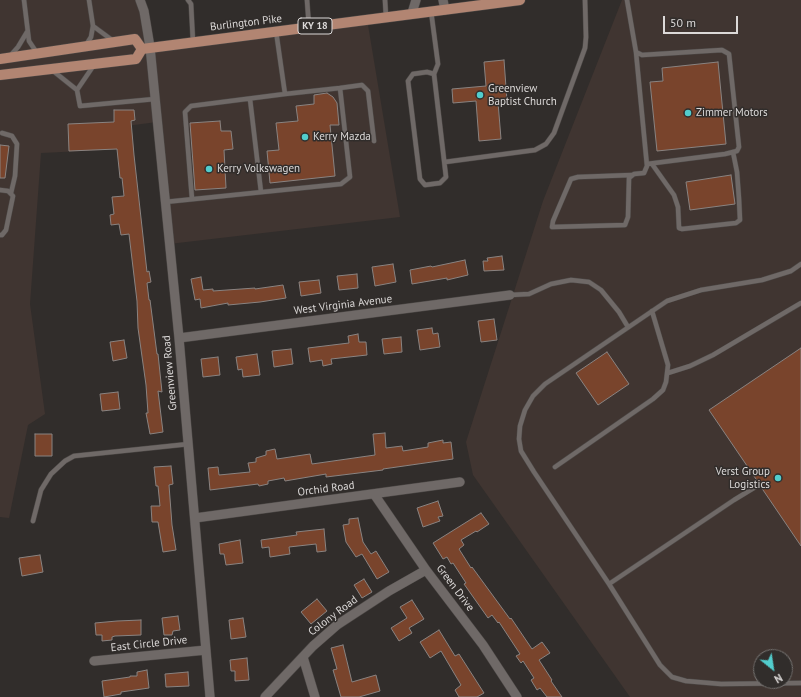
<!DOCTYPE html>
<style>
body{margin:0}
#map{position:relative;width:801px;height:697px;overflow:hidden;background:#312d2b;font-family:"PT Sans",sans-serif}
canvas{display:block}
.north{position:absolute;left:753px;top:649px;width:40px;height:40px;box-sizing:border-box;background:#312d2b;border:1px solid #757270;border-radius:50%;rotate:150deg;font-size:11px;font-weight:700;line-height:16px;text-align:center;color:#dcd9d8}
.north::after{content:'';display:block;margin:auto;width:14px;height:18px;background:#52cdcd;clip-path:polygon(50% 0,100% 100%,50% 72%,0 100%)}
.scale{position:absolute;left:663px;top:16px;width:75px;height:18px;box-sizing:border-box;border:2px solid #dcd9d8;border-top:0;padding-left:5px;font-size:12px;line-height:14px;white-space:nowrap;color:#dcd9d8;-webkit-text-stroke:3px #312d2b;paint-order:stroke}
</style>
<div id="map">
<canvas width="801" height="697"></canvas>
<div class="north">N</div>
<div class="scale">50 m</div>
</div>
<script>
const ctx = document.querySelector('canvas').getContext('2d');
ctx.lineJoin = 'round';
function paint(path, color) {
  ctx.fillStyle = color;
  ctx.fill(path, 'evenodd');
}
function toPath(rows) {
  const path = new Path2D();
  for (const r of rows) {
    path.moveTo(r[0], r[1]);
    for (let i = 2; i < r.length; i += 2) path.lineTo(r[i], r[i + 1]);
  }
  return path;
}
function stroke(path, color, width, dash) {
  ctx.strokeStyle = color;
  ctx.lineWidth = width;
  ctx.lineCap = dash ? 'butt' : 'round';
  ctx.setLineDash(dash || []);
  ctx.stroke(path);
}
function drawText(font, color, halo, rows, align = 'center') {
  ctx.font = font + ' "PT Sans",sans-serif';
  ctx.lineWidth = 3;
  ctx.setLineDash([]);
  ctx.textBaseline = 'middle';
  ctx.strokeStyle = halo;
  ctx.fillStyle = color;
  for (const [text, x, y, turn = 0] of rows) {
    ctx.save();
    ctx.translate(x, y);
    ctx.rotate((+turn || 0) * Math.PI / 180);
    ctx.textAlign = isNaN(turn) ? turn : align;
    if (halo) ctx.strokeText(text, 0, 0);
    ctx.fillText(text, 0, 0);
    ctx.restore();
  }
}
paint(toPath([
 [0,0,140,0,150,47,367,19,400,217,169,244,157,122,103,129,104,150,41,153,30,304,45,414,28,425,9,518,0,517],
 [622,0,801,0,801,697,630,697,473,475,466,442,543,201],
 [761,657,785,657,785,681,761,681]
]), '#403531');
const building = toPath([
 [504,60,507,101,498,102,501,139,479,141,476,101,453,103,452,89,486,86,484,62,504,60],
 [718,62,726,144,657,151,650,82,663,81,662,68,718,62],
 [327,93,333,97,337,103,339,125,330,125,335,176,270,183,267,151,279,150,276,123,298,121,296,106,314,104,314,95,327,93],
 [114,110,134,110,135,120,131,121,134,155,147,272,149,271,151,282,147,283,149,300,150,300,157,354,158,354,162,392,158,391,163,432,150,434,146,413,148,413,146,385,138,328,137,301,129,234,121,235,119,224,111,225,110,215,114,214,112,197,124,196,122,178,120,178,117,149,69,151,68,124,114,122,114,110],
 [220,121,221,131,231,131,233,149,224,150,226,188,195,190,190,123,220,121],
 [0,145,9,146,5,178,0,178,0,145],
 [731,175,735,204,690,210,686,182,731,175],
 [502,256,504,270,484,271,483,261,488,261,487,258,502,256],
 [465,260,468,275,447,280,447,278,412,284,410,270,431,266,432,267,465,260],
 [393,264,396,282,375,286,372,267,393,264],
 [357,274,358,288,339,290,337,276,357,274],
 [201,277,203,290,213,289,213,291,255,288,255,289,283,285,286,298,260,302,228,305,228,303,201,308,200,299,195,300,191,279,201,277],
 [319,280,321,293,301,296,299,282,319,280],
 [494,319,497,340,481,342,478,321,494,319],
 [432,328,433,334,438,333,440,347,420,350,417,330,432,328],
 [358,334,359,342,366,342,367,355,331,359,332,364,323,366,322,360,310,362,308,348,349,343,348,336,358,334],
 [401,337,402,352,384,354,382,339,401,337],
 [124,340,127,358,113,361,110,342,124,340],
 [801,348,801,546,761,487,760,484,758,482,709,410,801,348],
 [291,349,293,364,274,367,272,351,291,349],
 [607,352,629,384,598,405,576,373,607,352],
 [257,354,260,375,243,377,242,369,238,370,236,357,257,354],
 [218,357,220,375,203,377,201,359,218,357],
 [118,392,120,409,102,411,100,394,118,392],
 [385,433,386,448,402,446,403,451,428,447,428,443,443,440,443,443,451,442,453,459,383,469,383,470,326,477,326,474,285,481,284,478,268,481,268,484,259,486,258,484,210,490,208,468,218,467,219,475,250,472,248,463,256,462,256,458,266,455,266,451,275,449,277,459,310,454,312,464,375,455,373,434,385,433],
 [35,434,52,434,52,456,35,456,35,434],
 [171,466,173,484,169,485,172,525,176,550,163,552,158,522,152,522,151,506,160,506,158,486,156,486,154,467,171,466],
 [438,501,443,516,438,517,440,521,423,527,417,508,438,501],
 [481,513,489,524,477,532,476,531,461,540,464,545,459,549,471,568,472,567,510,619,511,618,532,649,542,642,550,653,539,660,552,680,551,681,562,697,547,697,540,688,537,690,531,680,534,678,523,661,521,663,516,656,520,654,499,622,498,623,492,615,488,618,464,584,466,583,453,563,451,564,447,557,443,559,433,543,481,513],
 [358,518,363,542,371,554,376,551,389,572,377,579,362,554,356,557,346,542,343,525,349,524,349,519,358,518],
 [324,529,326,551,317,552,316,544,289,547,290,554,270,557,269,547,262,548,261,540,297,535,296,532,324,529],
 [240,540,243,563,226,565,224,554,220,554,219,544,240,540],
 [40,555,43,572,22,576,19,558,40,555],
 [364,579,372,592,362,598,354,585,364,579],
 [317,599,327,611,311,624,301,612,317,599],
 [412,600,424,619,409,628,412,633,399,641,391,628,407,618,400,607,412,600],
 [178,616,180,630,173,631,172,635,164,635,162,618,178,616],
 [243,618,246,637,231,639,229,620,243,618],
 [141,620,141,635,115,636,112,637,112,640,102,641,102,635,96,635,95,623,117,621,141,620],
 [439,630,455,656,459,654,484,693,477,697,459,697,455,690,461,685,441,651,430,658,420,642,439,630],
 [343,645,352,682,376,675,380,691,359,697,341,697,333,670,337,669,331,648,343,645],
 [247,658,249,680,235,681,235,671,231,671,230,660,247,658],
 [147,670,149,688,121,692,121,694,104,697,102,681,130,677,130,676,137,676,137,672,147,670],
 [188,672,189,686,166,687,165,674,188,672]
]);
paint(building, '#79442c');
stroke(building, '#898381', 1);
const lane = toPath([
 [24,0,29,41,37,53],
 [188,0,191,4,193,42],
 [307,0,309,27],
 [385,0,386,17],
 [627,0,636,52,642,55,722,50,729,54,739,147,737,151,725,154,647,164],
 [431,11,438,64,434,74,446,177,440,183,425,185,420,179,408,81,413,74,427,72,434,74],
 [93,26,112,40],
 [86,45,91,37,93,26,89,0],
 [10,56,18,47,27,32],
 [52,70,77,90,80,106,155,99],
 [340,88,362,85,368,91,374,141],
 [77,90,94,65],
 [250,99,261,192],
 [2,133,12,136,17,144,15,176,11,193],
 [445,162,535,150,546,144,554,133,585,48,586,37,585,0],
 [652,164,674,195,678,207,679,228,682,229,736,223,740,220,739,199,737,172,733,152],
 [632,175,578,177,571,179,553,221,552,227,625,225,628,217,629,178,634,174,644,173,647,166,636,52],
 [0,190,8,191,13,196,6,230,2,235,0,235],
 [192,199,185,112,191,106,285,94,276,31],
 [165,202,341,184,350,177,340,88,285,94],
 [801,264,791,271,762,280,701,290,667,301,545,384,533,396,525,410,520,426,519,439,521,451,534,472,609,584,660,665,672,677,686,681,721,684,801,683],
 [510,295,529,294,551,284,571,280,589,282,601,290,619,312,628,327],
 [668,373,690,366,713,355,801,303],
 [555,467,653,399,663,390,666,382,668,365,652,311],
 [33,521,41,490,51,474,65,461,74,456,189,444],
 [609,584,734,500,757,486]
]);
const street = toPath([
 [140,0,144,11,150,47,179,338,210,697],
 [443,0,445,10],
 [412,13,416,0],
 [179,338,510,295],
 [374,494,426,570,483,645,517,697],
 [195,518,460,482],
 [303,657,315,697],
 [94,661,206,650],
 [265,697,313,646,337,625,389,591,426,570]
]);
const primary = toPath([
 [0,59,135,39,142,49],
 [0,75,136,59,142,49,520,0]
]);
stroke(lane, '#4c4846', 5.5);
stroke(street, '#4c4846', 10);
stroke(primary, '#4c4846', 11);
stroke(lane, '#6f6967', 4.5);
stroke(street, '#6f6967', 9);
stroke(primary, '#b28572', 10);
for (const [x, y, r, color] of [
 [480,95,4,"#52cdcd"],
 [688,113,4,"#52cdcd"],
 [305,137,4,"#52cdcd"],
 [209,169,4,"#52cdcd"],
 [778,478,4,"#52cdcd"]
]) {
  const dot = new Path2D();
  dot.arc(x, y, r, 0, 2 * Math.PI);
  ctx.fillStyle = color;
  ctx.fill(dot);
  stroke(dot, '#312d2b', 1.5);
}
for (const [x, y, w] of [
 [315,26,34]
]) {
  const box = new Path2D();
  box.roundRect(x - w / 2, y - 8, w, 16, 3);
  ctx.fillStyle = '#312d2b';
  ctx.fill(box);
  stroke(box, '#dcd9d8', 1);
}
drawText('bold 10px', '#dcd9d8', null, [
 ["KY 18",315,26]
]);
drawText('11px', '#dcd9d8', '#312d2b', [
 ["Burlington Pike",246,23,-7],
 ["West Virginia Avenue",343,305,-7],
 ["Greenview Road",170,373,-95],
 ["Orchid Road",326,489,-7],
 ["Green Drive",455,588,53],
 ["Colony Road",333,616,-37],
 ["East Circle Drive",149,644,-6]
]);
drawText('11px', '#dcd9d8', '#312d2b', [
 ["Greenview",488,89],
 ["Baptist Church",488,102],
 ["Zimmer Motors",696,113],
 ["Kerry Mazda",313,137],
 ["Kerry Volkswagen",217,169],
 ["Verst Group",770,472,"right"],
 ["Logistics",770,485,"right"]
], 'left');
</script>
